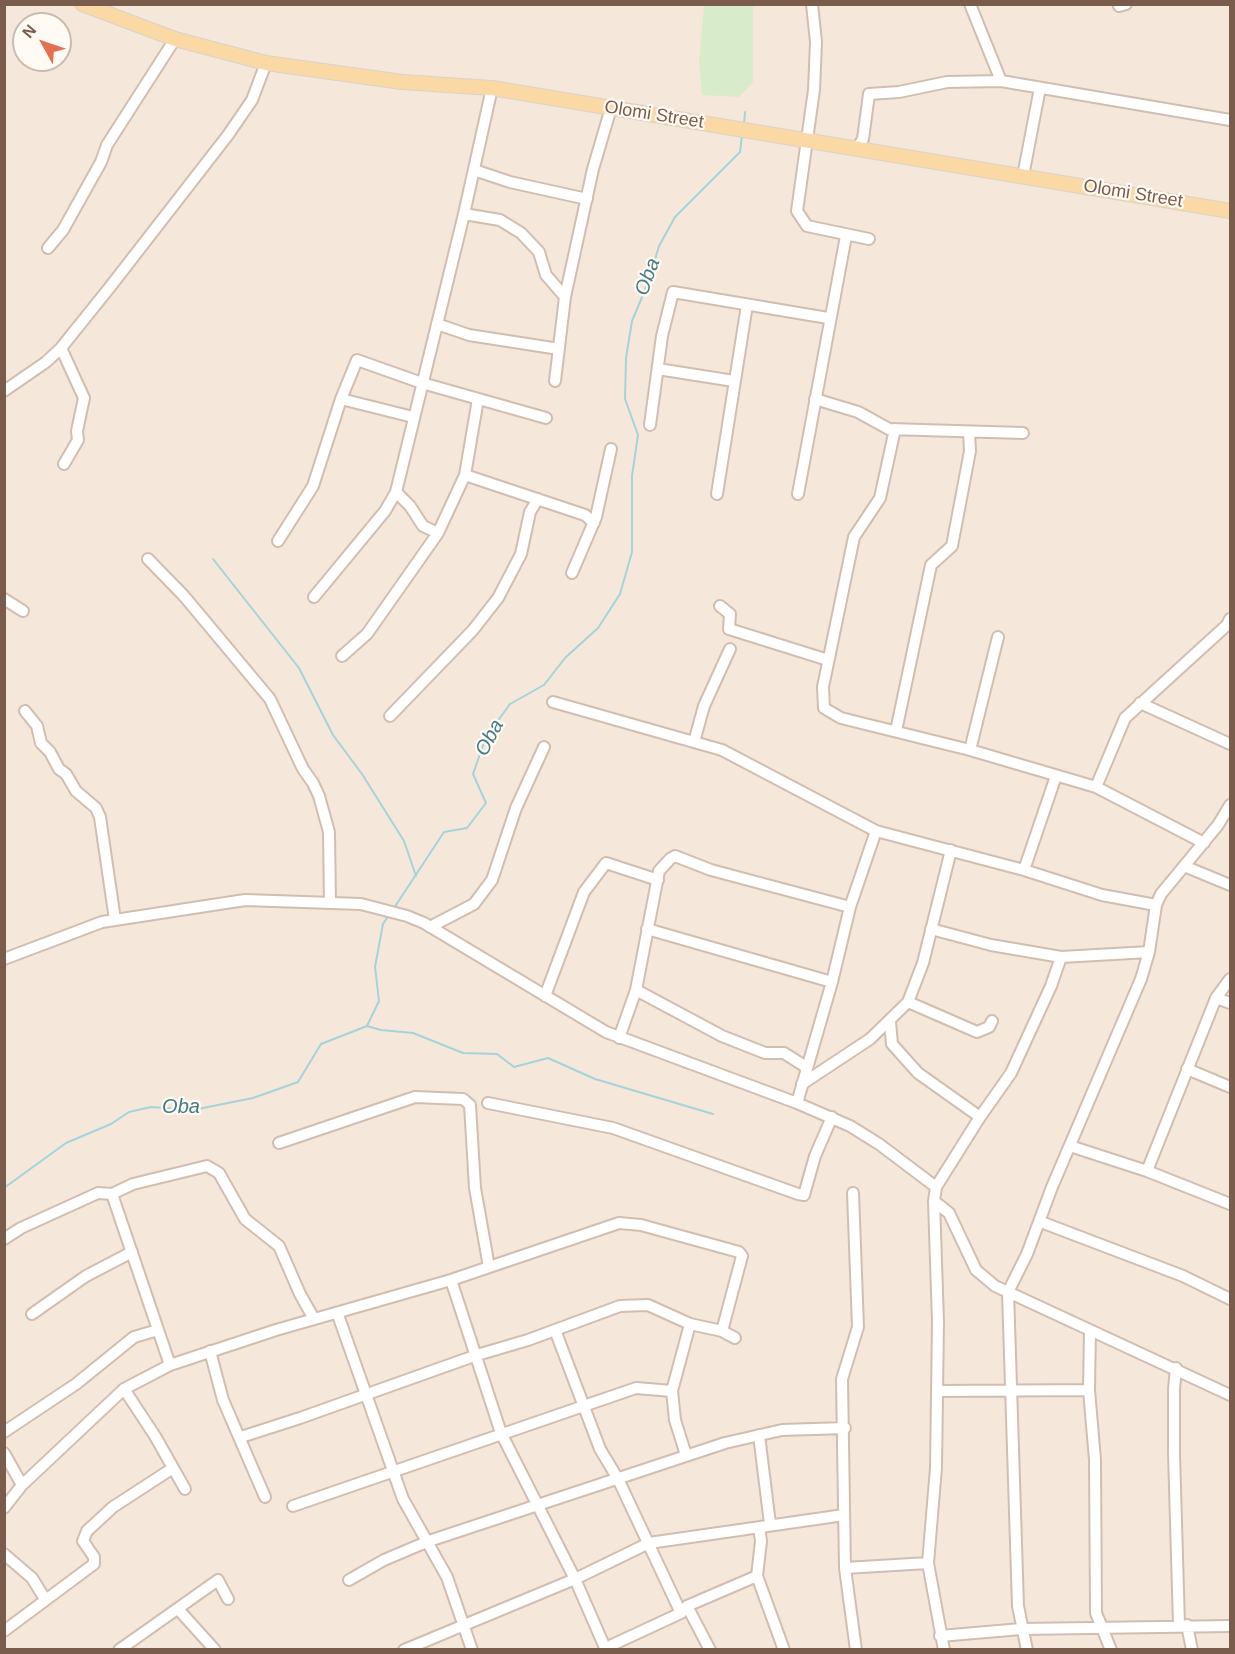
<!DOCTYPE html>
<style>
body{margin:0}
#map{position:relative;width:1235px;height:1654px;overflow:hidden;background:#fdf6ec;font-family:Helvetica,sans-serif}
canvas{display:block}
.frame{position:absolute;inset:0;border:6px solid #7a5c4d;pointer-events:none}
.north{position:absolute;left:12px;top:12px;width:60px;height:60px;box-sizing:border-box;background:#fffaf3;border:2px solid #cabbb1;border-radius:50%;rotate:310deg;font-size:16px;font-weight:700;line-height:24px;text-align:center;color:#7a5c4d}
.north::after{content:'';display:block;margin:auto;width:21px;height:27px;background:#e76f51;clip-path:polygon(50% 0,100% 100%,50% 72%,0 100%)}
</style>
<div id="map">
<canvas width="1235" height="1654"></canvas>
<div class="frame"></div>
<div class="north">N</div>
</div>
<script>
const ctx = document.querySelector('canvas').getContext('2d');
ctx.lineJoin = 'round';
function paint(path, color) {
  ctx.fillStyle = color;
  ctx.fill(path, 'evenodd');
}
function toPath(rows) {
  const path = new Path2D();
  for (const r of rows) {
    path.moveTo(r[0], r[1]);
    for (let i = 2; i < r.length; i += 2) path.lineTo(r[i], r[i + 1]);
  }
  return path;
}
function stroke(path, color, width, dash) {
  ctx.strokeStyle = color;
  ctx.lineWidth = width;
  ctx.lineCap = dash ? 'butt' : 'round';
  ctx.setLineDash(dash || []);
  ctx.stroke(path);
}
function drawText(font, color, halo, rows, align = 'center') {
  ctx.font = font + ' Helvetica,sans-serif';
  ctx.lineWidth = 4.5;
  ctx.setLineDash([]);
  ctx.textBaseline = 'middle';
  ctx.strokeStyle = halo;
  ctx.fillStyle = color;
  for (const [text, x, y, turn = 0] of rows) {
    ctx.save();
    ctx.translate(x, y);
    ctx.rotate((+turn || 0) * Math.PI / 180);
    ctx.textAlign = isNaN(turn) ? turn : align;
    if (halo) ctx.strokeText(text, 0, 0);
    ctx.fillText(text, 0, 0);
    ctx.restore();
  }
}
paint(toPath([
 [5,5,1230,5,1230,1649,5,1649],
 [24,24,60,24,60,60,24,60]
]), '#f5e8da');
paint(toPath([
 [704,5,753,5,753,82,739,97,702,95,699,62]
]), '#d8ecc9');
stroke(toPath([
 [744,124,745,112],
 [213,559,299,668,333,735,362,774,404,841,416,876],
 [394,908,444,832,467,828,486,803,473,774,486,737,510,704,544,685,565,658,598,628,620,594,632,552,632,476,638,435,625,399,626,358,632,321,648,283,659,246,675,217,740,152,742,135],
 [367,1026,381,1030,413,1033,463,1053,497,1054,514,1067,548,1058,595,1079,713,1114],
 [4,1188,66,1143,111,1124,129,1112,151,1107,193,1110,253,1098,298,1082,321,1044,367,1026,379,1001,375,967,383,924,389,915]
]), '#a5d3da', 2);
const minor = toPath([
 [812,4,816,42,814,90,797,211,807,226,869,239],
 [970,4,1001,81],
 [1119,6,1126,4],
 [857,148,863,139,869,94,899,92,947,82,1001,81,1230,120],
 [474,170,510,182,587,199],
 [1023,176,1040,88],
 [464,214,500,220,521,233,539,252,546,275,565,297],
 [48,248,63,230,101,162,107,145,175,39],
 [437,324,469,335,559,349],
 [61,348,84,398,77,431,78,440,64,464],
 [658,369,734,381],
 [555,381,565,297,593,169,611,108],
 [4,391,46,362,61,348,110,287,228,135,252,100,266,63],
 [341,399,413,417],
 [815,399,858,412,889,429,1023,433],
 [650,425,662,336,673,292,828,318],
 [895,429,880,498,854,537,823,687,824,708,841,718,970,750,1096,787,1204,843],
 [465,475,585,515,594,523],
 [396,492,410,506,423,526,438,533],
 [717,494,747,305],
 [798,494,846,236],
 [278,541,313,486,341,399,357,360,422,383,546,418],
 [148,559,184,596,270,699,303,769,313,783,319,796,329,832,330,903],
 [572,573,596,517,611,449],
 [314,597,385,511,396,492,464,214,492,88],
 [4,599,23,611],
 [720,606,730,614,729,629,828,660],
 [342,656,367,634,438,533,465,475,478,399],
 [553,702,722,750,876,831,1024,870,1102,895,1156,905],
 [1140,703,1230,744],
 [25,711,37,726,41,743,50,752,59,769,66,774,76,791,96,808,100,817,115,920],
 [390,716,473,630,498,598,521,554,530,512,538,499],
 [896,731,931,565,952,546,970,451,969,433],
 [694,742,704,706,730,649],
 [970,750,998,637],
 [1096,787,1125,718,1227,625,1230,619],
 [1184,866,1230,885],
 [1024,870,1056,776],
 [430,927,474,904,492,880,516,808,544,747],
 [647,929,832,982],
 [931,929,991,945,1061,957,1149,952],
 [4,959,102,922,245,900,361,904,407,916,424,923,606,1032,797,1103,850,1126,879,1144,936,1187,934,1201,949,1213,976,1270,995,1286,1230,1395],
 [636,990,722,1036,765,1053,784,1053,806,1067],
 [545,996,584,892,606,863,658,880],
 [1216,998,1230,1003],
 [908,1002,977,1032,989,1027,992,1021],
 [890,1022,892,1044,918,1073,980,1117],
 [619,1038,636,990,659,871,670,859,675,856,711,870,850,907],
 [1187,1069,1230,1087],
 [802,1084,870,1039,908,1002,923,963,951,850],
 [488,1103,613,1128,798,1194,804,1195,815,1156,832,1117],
 [797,1103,832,982,850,907,876,831],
 [279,1143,415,1097,463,1099,470,1105,475,1188,489,1267],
 [1070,1146,1147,1171,1230,1204],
 [1147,1171,1216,998,1230,979],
 [936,1187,980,1117,1011,1073,1051,986,1061,957],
 [853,1193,858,1327,842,1379,845,1568,856,1650],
 [112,1194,170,1365],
 [934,1201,938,1322,936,1468,928,1563,944,1650],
 [1041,1222,1183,1276,1230,1299],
 [4,1239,21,1228,98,1193,112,1194,133,1184,207,1166,219,1173,245,1219,279,1246,300,1294,314,1319],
 [451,1280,501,1433,575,1579,606,1650],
 [32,1314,86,1276,132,1252],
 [338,1315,403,1499,447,1577,472,1650],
 [555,1330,600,1449,618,1479,681,1613],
 [1090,1330,1089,1390,1095,1460,1096,1613,1111,1650],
 [210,1351,223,1400,265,1497],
 [1176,1368,1174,1389,1174,1453,1179,1625],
 [124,1389,155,1436,185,1489],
 [937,1391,1089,1390],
 [4,1432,76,1384,134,1337,158,1330],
 [759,1435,770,1524],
 [241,1437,300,1418,477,1355,528,1340,620,1306,648,1305,690,1324,722,1331,735,1338],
 [4,1453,22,1485],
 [686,1455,675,1420,672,1391,690,1324],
 [293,1506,636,1388,672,1391],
 [4,1508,22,1485,124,1389,170,1365,276,1330,451,1280,619,1223,641,1225,739,1252,742,1256,722,1331],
 [759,1527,761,1541,757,1576,784,1650],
 [4,1554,32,1578,45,1599],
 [845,1568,928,1563],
 [349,1580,384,1560,429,1541,725,1443,782,1430,845,1428],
 [687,1606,710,1650],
 [178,1609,215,1650],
 [1187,1625,1192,1650],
 [4,1631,94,1564,94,1557,83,1541,87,1531,113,1507,173,1468],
 [940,1636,1021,1629,1230,1626],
 [119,1650,218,1580,228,1599],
 [404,1650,575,1579,649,1543,844,1515],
 [608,1650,612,1645,681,1613,687,1606,757,1576],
 [1027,1650,1018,1606,1008,1292,1027,1254,1052,1187,1141,979,1149,952,1156,905,1161,894,1218,825,1230,805]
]);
const major = toPath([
 [82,4,175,39,266,63,402,82,492,88,1230,211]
]);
stroke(minor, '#d1beb0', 14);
stroke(major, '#dad1cd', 16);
stroke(minor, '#fff', 10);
stroke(major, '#fbd9a5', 14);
drawText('18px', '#7a5c4d', '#fffaf3', [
 ["Olomi Street",654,115,9],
 ["Olomi Street",1133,194,9]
]);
drawText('italic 20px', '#437c86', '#fffaf3', [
 ["Oba",648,277,-70],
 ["Oba",490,738,-62],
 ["Oba",181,1107]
]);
</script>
